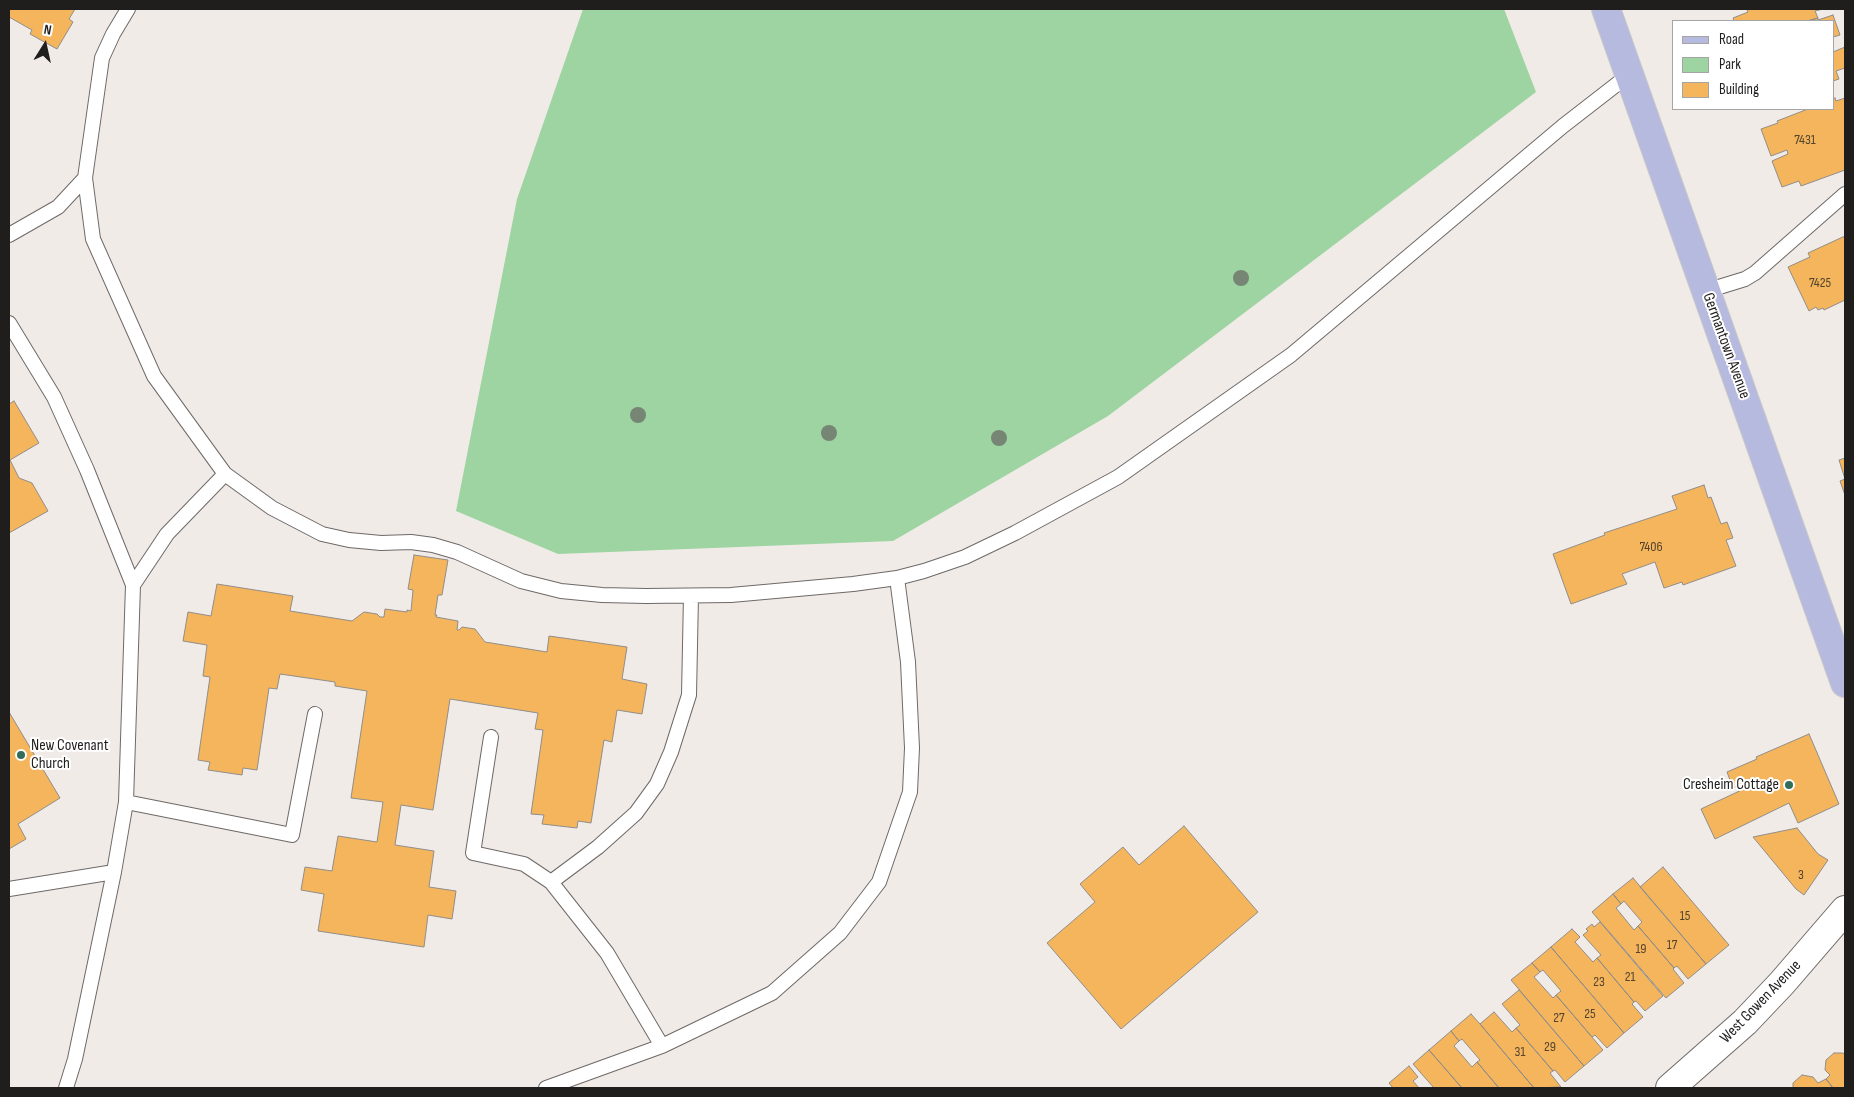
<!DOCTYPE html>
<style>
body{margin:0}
#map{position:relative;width:1854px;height:1097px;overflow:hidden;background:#f1ebe8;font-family:"Sofia Sans Condensed",sans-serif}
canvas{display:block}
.frame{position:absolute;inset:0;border:10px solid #201e1d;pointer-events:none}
.legend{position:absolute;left:1672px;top:20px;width:162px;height:90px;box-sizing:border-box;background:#fff;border:1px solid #a6a5a5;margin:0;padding:6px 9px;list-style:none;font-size:15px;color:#201e1d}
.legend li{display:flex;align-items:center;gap:10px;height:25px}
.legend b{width:25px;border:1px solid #a6a5a5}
.north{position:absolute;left:20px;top:20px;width:50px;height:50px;-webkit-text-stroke:4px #fff;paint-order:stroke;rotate:10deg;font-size:14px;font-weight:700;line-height:20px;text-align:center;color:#201e1d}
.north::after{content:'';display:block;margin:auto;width:18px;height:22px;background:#201e1d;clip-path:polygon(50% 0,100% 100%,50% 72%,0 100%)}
</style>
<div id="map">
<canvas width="1854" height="1097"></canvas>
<div class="frame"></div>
<ul class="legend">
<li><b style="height:6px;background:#b7badf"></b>Road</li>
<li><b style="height:14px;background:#9dd4a1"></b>Park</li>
<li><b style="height:14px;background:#f4b55c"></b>Building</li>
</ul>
<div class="north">N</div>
</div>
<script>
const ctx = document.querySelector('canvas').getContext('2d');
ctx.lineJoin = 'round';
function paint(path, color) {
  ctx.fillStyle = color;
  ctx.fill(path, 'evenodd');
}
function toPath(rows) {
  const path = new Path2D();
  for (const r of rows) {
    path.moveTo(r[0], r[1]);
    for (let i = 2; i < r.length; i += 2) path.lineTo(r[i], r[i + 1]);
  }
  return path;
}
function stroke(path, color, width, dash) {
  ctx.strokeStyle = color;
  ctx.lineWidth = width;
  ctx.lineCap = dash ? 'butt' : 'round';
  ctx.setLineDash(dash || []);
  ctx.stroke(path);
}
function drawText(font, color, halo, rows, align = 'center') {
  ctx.font = font + ' "Sofia Sans Condensed",sans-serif';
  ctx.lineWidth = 4;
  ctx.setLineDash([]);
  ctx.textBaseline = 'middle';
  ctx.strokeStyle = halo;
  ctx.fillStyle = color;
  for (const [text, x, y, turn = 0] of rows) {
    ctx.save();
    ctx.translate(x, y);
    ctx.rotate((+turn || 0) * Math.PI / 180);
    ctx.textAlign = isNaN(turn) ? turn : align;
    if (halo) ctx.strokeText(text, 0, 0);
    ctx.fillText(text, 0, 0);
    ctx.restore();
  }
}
paint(toPath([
 [583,9,1504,9,1536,92,1108,416,893,541,558,554,456,511,517,199]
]), '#9dd4a1');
const building = toPath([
 [9,9,75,9,69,19,73,22,57,49,30,34,32,30,9,17,9,9],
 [1750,9,1823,9,1815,11,1818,18,1807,21,1734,21,1733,18,1748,12,1747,10,1750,9],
 [1833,15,1840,35,1833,37,1833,21,1807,21,1818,18,1818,20,1833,15],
 [1845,47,1845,68,1836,71,1839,79,1833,81,1833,52,1845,47],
 [1835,98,1836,101,1845,98,1845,170,1801,186,1799,181,1782,187,1772,161,1788,154,1787,150,1771,156,1761,129,1778,123,1777,121,1808,109,1833,109,1833,99,1835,98],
 [1845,236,1845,300,1824,310,1823,308,1818,310,1816,307,1809,311,1788,267,1810,257,1808,253,1845,236],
 [14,401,39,443,10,460,19,478,32,483,48,511,9,533,9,404,14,401],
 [1845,458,1845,495,1840,481,1845,479,1839,460,1845,458],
 [1704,485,1708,498,1711,497,1721,524,1727,522,1733,538,1726,540,1736,566,1683,585,1682,582,1664,588,1655,562,1622,574,1627,584,1571,604,1553,554,1605,535,1604,533,1677,509,1672,496,1704,485],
 [414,555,448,560,442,595,438,595,435,615,437,615,436,617,458,621,457,630,459,630,462,627,475,629,485,642,547,652,549,636,627,647,622,679,647,684,642,714,617,710,612,742,604,740,591,823,578,821,577,828,542,824,544,815,531,814,543,730,535,729,538,713,450,699,433,810,401,805,395,845,434,851,429,887,456,891,452,919,428,915,424,947,318,931,324,894,301,890,305,867,332,871,338,836,377,842,383,802,351,798,367,691,335,686,335,682,280,674,277,689,269,688,257,770,243,768,242,775,208,770,210,762,198,760,210,677,203,676,207,645,183,641,188,612,211,616,217,584,293,596,290,611,352,621,364,612,377,614,380,617,384,617,385,609,407,612,407,610,411,611,413,590,408,589,414,555],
 [9,712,60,798,18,824,26,839,9,849,9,712],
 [1809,734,1839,804,1798,823,1789,803,1715,839,1701,809,1748,787,1746,782,1733,788,1727,772,1757,759,1756,757,1809,734],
 [1184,826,1258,912,1121,1029,1047,943,1095,902,1080,884,1123,847,1139,865,1184,826],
 [1797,828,1818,854,1828,860,1804,895,1796,889,1753,837,1797,828],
 [1663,867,1729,945,1706,964,1640,887,1663,867],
 [1633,878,1706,964,1688,979,1677,966,1674,968,1638,926,1642,922,1624,901,1621,904,1613,894,1633,878],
 [1613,894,1621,904,1616,908,1634,930,1638,926,1674,968,1673,969,1684,983,1666,998,1592,912,1613,894],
 [1600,922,1663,996,1645,1011,1636,1001,1634,1002,1597,958,1601,955,1583,935,1588,931,1586,929,1592,924,1594,927,1600,922],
 [1572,929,1580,937,1575,942,1593,962,1597,958,1634,1002,1632,1004,1643,1017,1624,1033,1551,947,1572,929],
 [1551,947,1624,1033,1607,1048,1595,1035,1592,1037,1556,995,1561,991,1543,970,1540,972,1532,963,1551,947],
 [1532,963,1540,972,1534,977,1553,998,1556,995,1603,1050,1584,1066,1511,980,1532,963],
 [1519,990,1584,1066,1565,1082,1555,1070,1553,1071,1516,1028,1520,1025,1502,1004,1519,990],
 [1494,1012,1512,1032,1516,1028,1553,1071,1550,1073,1561,1087,1534,1088,1480,1024,1494,1012],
 [1471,1014,1480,1024,1534,1088,1499,1088,1477,1062,1480,1060,1462,1039,1459,1041,1451,1031,1471,1014],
 [1451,1031,1459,1041,1454,1046,1472,1067,1477,1062,1499,1088,1462,1088,1429,1050,1451,1031],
 [1429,1050,1462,1088,1434,1088,1413,1064,1429,1050],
 [1834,1053,1843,1053,1845,1055,1845,1088,1833,1088,1826,1079,1830,1075,1825,1070,1826,1060,1834,1053],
 [1409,1066,1418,1077,1413,1081,1419,1088,1393,1088,1389,1083,1409,1066],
 [1802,1075,1813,1077,1818,1083,1826,1079,1833,1088,1793,1088,1793,1083,1802,1075]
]);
paint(building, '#f4b55c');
stroke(building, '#908d89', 1);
const lane = toPath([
 [128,9,113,34,102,58,85,178,93,239,154,376,225,474,272,508,322,534,349,540,381,543,411,542,433,545,457,552,521,581,561,591,602,595,646,596,731,595,853,584,897,578,924,571,965,557,1015,533,1118,477,1291,355,1563,126,1630,74],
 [9,235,58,207,85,178],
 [1706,291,1745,279,1755,273,1845,194],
 [9,323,54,397,87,470,133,585],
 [225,474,167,534,133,585,126,802,292,835,315,714],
 [491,737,473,853,524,864,551,882,607,953,662,1046,772,993,840,933,879,882,910,792,912,748,908,662,897,578],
 [551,882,598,847,636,813,657,784,671,752,689,695,691,596],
 [9,889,114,872],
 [66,1088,75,1059,114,872,126,802],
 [546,1088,662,1046]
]);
const street = toPath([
 [1670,1088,1745,1022,1782,983,1845,910]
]);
const primary = toPath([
 [1606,9,1845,683]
]);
stroke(lane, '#6e6967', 16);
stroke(street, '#6e6967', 30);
stroke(primary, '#c9c9c9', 30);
stroke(lane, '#fff', 14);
stroke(street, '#fff', 28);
stroke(primary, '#b7badf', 28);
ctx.fillStyle = '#768574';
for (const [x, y] of [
 [1241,278],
 [638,415],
 [829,433],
 [999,438]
]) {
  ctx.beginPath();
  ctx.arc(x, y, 8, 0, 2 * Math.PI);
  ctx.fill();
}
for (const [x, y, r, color] of [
 [21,755,5,"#316d58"],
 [1789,785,5,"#316d58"]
]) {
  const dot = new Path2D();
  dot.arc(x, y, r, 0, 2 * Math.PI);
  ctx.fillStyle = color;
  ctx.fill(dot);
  stroke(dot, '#fff', 2);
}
drawText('14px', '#55442d', null, [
 ["7431",1805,140],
 ["7425",1820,283],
 ["7406",1651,547],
 ["3",1801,875],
 ["15",1685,916],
 ["17",1672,945],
 ["19",1641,949],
 ["21",1630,977],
 ["23",1599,982],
 ["25",1590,1014],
 ["27",1559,1018],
 ["29",1550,1047],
 ["31",1520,1052]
]);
drawText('16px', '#201e1d', '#fff', [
 ["Germantown Avenue",1726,346,70],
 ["West Gowen Avenue",1761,1002,-46]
]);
drawText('16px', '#201e1d', '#fff', [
 ["New Covenant",31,746],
 ["Church",31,764],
 ["Cresheim Cottage",1779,785,"right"]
], 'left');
</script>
